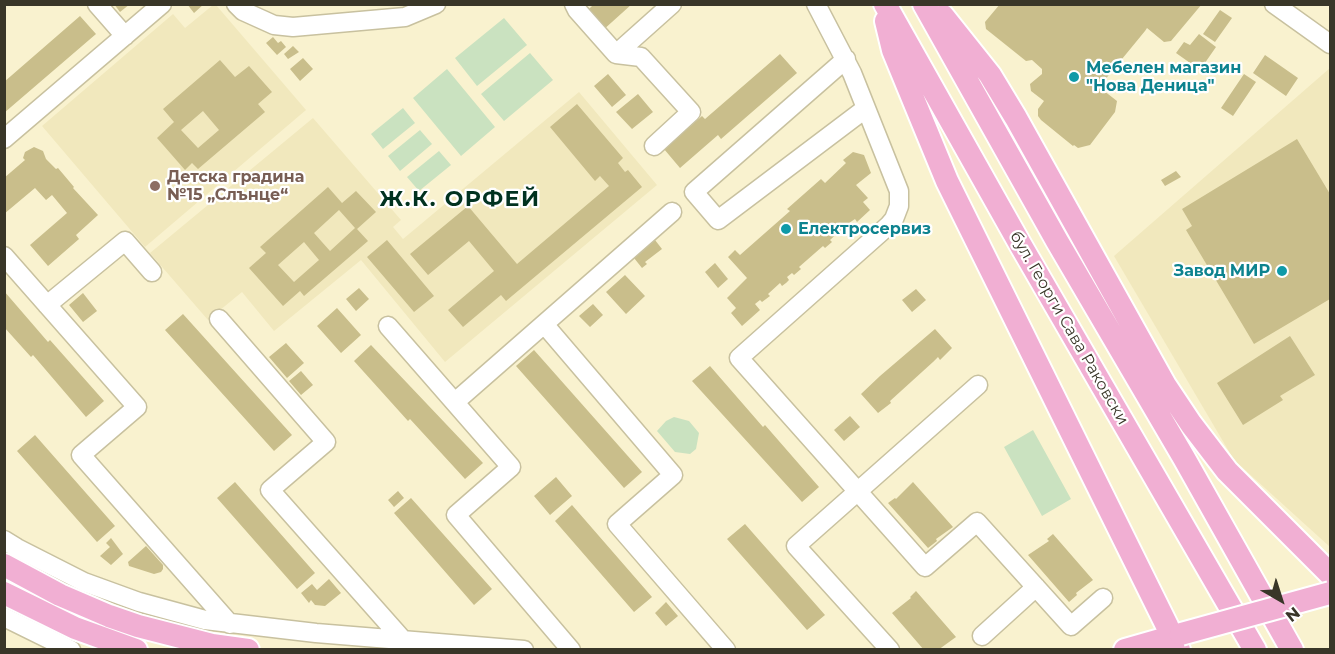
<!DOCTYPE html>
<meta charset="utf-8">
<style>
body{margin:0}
#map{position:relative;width:1335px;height:654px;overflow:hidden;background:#f9f2cf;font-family:Montserrat,sans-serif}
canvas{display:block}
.frame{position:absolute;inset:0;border:6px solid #393628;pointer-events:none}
.north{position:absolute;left:1251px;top:570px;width:60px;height:60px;-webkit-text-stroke:4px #fff;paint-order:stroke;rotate:141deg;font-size:16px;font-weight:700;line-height:24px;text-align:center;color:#393628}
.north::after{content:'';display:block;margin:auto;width:21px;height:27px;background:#393628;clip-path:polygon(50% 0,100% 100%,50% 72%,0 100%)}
</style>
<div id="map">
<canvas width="1335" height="654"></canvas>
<div class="frame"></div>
<div class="north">N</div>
</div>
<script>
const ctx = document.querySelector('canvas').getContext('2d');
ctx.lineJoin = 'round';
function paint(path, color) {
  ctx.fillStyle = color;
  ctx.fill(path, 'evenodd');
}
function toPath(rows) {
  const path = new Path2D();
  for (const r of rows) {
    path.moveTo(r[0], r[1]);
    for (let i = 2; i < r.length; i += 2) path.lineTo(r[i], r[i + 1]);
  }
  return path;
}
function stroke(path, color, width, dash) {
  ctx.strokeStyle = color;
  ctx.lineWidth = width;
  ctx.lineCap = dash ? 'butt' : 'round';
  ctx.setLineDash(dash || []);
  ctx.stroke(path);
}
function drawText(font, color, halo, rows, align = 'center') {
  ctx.font = font + ' Montserrat,sans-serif';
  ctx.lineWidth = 4.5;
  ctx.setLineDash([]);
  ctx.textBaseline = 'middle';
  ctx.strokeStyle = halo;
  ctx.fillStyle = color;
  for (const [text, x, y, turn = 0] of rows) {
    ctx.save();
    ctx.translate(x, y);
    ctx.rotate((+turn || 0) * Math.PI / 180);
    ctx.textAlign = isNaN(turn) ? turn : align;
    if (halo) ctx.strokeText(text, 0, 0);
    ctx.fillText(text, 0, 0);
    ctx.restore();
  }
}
paint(toPath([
 [213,5,216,5,306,110,145,247,42,126,173,14,185,28],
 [1330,68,1330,547,1234,460,1114,256],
 [579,92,657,185,445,362,361,260,274,331,242,292,208,320,150,253,313,118,401,220,393,227,403,239]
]), '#f1e8bd');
paint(toPath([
 [504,18,527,45,477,86,455,58],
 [530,53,553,80,504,121,481,94],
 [447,69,495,127,461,156,413,98],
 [403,108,415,123,383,149,371,134],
 [420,130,432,144,400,171,388,156],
 [439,151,451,165,419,191,407,177],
 [674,417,689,421,699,433,696,449,690,454,675,452,657,431,666,421],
 [1033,430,1071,499,1042,516,1004,447]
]), '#cae2c0');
paint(toPath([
 [114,4,130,4,120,12],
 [187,4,204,4,194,13],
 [594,4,632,4,602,31,586,12],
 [1000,4,1202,4,1171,41,1164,42,1147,28,1145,31,1099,87,1117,101,1115,112,1090,145,1078,148,1074,145,1073,146,1041,120,1038,116,1038,109,1044,101,1031,91,1030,84,1042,74,1042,69,1032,60,1026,61,986,29,985,22],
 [1220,10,1232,18,1215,42,1203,34],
 [80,16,96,34,4,113,4,82],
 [1199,34,1216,47,1200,70,1176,53,1184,42,1190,45],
 [273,37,278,43,281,41,286,47,277,55,266,43],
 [293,46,299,52,288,59,284,54],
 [780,54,797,73,721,139,718,135,680,168,664,149,702,116,705,119],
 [1265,55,1298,78,1286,96,1253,73],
 [303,58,313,69,300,81,290,69],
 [220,60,235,77,249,66,272,92,258,104,265,112,198,169,192,163,185,170,157,138,174,122,163,109],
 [203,111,219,130,198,148,181,130],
 [608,74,626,95,612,107,594,86],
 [1244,74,1256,82,1233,116,1221,108],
 [638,94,653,112,632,129,616,112],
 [577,104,623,158,618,163,625,172,628,170,642,187,506,301,501,295,463,327,448,310,494,271,469,241,428,275,410,254,468,206,517,264,609,186,600,176,595,181,550,127],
 [1297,139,1330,194,1330,299,1254,344,1186,230,1192,226,1182,209],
 [34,147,43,151,46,159,56,169,58,168,74,187,73,188,98,215,76,235,79,239,48,266,30,245,67,213,52,195,46,200,35,188,4,214,4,178,25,160,23,158,25,152],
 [853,152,864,155,871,173,856,185,868,198,863,202,870,210,857,222,855,219,849,223,851,225,848,228,844,231,842,229,830,240,832,242,825,248,823,246,799,267,801,269,794,275,792,273,787,277,789,280,786,283,782,286,780,283,768,294,770,296,762,302,760,300,755,304,760,310,742,326,731,313,736,308,727,298,747,278,728,257,735,250,740,255,790,211,787,209,821,179,825,183,846,163,843,160],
 [1176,171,1181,177,1165,186,1161,180],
 [328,187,342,203,356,191,376,212,357,229,368,241,304,296,300,291,283,306,249,268,266,253,260,247],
 [339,210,355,228,330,251,314,233],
 [304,242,319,260,294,282,278,265],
 [387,240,434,296,414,312,367,257],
 [655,240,662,249,645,262,647,264,642,268,634,258],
 [715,263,728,279,718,288,705,272],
 [625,275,645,296,626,314,606,292],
 [359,288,369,299,356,311,346,299],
 [916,289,926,300,912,312,902,300],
 [4,291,48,342,50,340,104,401,86,417,33,355,31,357,4,327],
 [83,293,97,311,83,322,69,305],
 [593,304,603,315,590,327,579,316],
 [337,308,361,335,341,353,317,326],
 [183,314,292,435,274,451,165,330],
 [935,329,952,348,940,360,938,357,933,362,890,401,891,403,878,413,861,394,880,376],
 [1290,336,1315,375,1280,396,1283,400,1243,425,1217,383],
 [286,343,304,363,287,378,269,357],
 [371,345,483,463,465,479,410,419,408,421,354,361],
 [534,350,642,472,624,488,516,366],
 [710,366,763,427,765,425,819,487,802,502,692,381],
 [301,371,313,385,301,395,289,381],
 [850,416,860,427,844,441,834,430],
 [35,435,115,526,97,542,17,451],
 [556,477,572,496,550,515,534,496],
 [235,482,315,573,297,589,217,498],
 [913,482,953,527,936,539,937,541,928,548,888,503,895,498,896,499],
 [398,491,404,498,394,507,388,500],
 [411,498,492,589,474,605,394,513],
 [572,505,652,597,634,612,555,521],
 [745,524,825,615,807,630,727,539],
 [1053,534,1093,580,1076,593,1077,595,1069,602,1028,555,1049,541,1047,539],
 [111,538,123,554,111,565,100,556,110,547,106,543],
 [146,546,163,565,163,569,161,572,154,574,129,566,128,562],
 [329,579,341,593,325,606,315,605,311,600,309,603,301,593,312,584,317,590],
 [916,591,956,637,938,650,924,650,892,613,911,598,910,597],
 [666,602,678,616,666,626,655,613]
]), '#c9be8b');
const minor = toPath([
 [97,4,125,36],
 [236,4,243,11,274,25,293,27,405,17,436,4],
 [574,4,577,10,616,54,641,57,691,112,654,146],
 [816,4,852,73,899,191,899,206,894,219,889,225,739,358,925,567,977,522,1071,626,1103,598],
 [1274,4,1330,44],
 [616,54,672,4],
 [846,59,694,192,718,220,865,109],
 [4,139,162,4],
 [4,256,137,407,81,455,230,624],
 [47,305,125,241,152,272],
 [219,319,326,442,270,490,403,640],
 [544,324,673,475,617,524,726,650],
 [388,326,511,467,456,515,571,650],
 [455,402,672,212],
 [4,540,17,548,84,582,139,602,205,620,316,633,524,650],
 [4,617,71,650],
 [982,636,1036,587],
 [890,650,796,546,978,385]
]);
const major = toPath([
 [885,4,1020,244,1255,650],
 [924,4,1057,241,1184,458,1292,650],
 [943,16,990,75,1016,118,1165,385,1191,424,1227,471,1330,574],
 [886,21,893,50,947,181,1179,650],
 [4,565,60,595,109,616,138,626,212,645,248,650],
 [4,593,75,628,136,650],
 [1125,650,1181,634]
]);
stroke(minor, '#c8c19f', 21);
stroke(major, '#fff', 26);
stroke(minor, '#fff', 18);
stroke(major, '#f1afd3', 22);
const majorBridge = toPath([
 [1181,634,1330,593]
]);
stroke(majorBridge, '#fff', 26, []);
stroke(majorBridge, '#f1afd3', 22);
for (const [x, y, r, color] of [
 [1074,77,6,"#0f9aa8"],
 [155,186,6,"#8d6e63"],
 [786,229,6,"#0f9aa8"],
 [1282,271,6,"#0f9aa8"]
]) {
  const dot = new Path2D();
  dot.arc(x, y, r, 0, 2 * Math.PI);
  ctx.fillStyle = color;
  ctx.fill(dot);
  stroke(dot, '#fff', 2);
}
drawText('bold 16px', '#0d838f', '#fff', [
 ["Мебелен магазин",1086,68],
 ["\"Нова Деница\"",1086,86],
 ["Електросервиз",798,229],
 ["Завод МИР",1270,271,"right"]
], 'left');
drawText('bold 16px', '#785e54', '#fff', [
 ["Детска градина",167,177],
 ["№15 „Слънце“",167,195]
], 'left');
drawText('16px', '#393628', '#fff', [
 ["бул. Георги Сава Раковски",1069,328,60]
]);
ctx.letterSpacing = '1.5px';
drawText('bold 22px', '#013220', '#fff', [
 ["Ж.К. ОРФЕЙ",460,200]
]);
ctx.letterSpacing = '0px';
</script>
